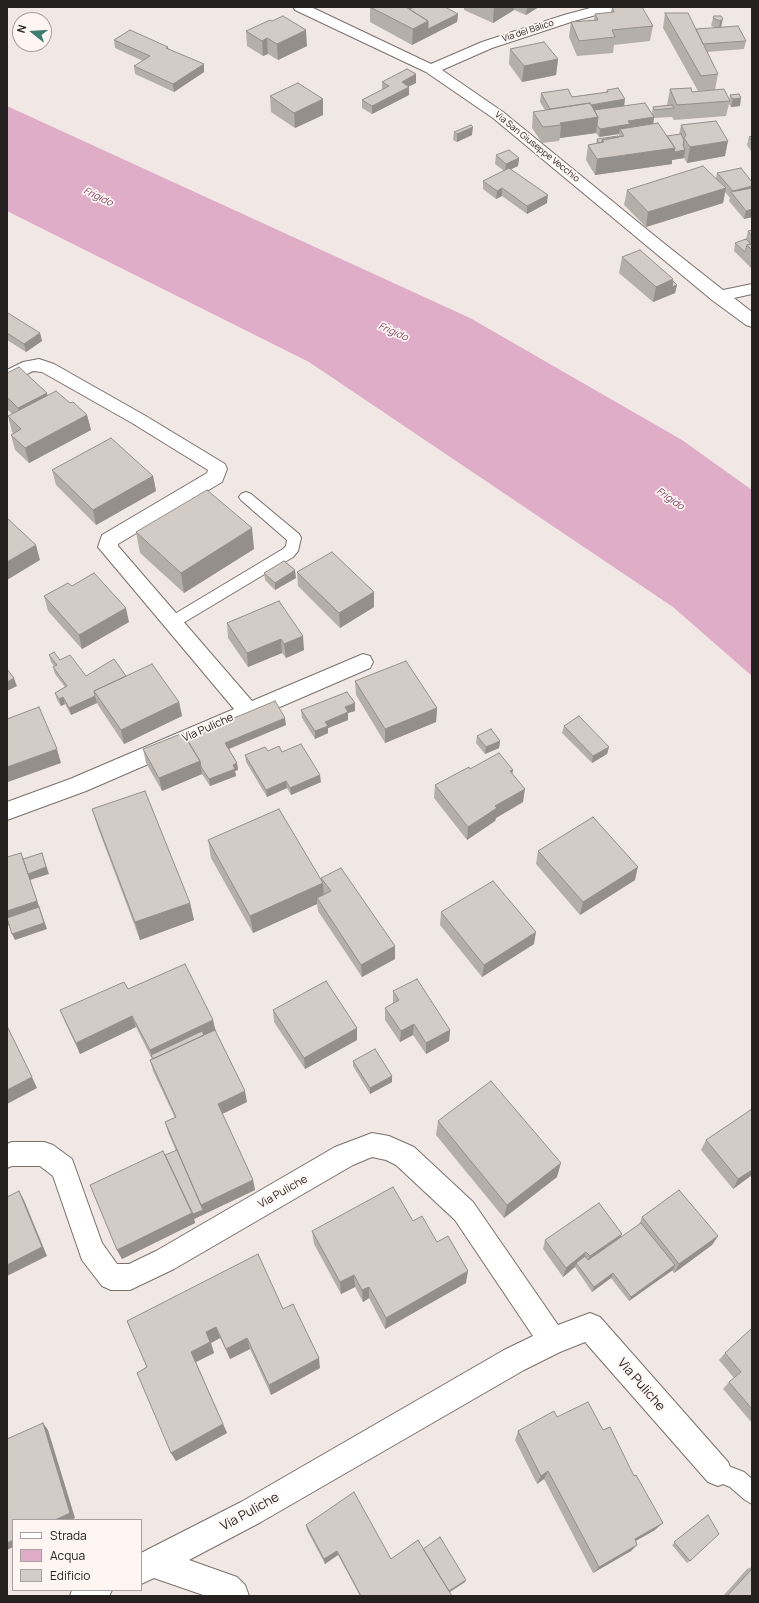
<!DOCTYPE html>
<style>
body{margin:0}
#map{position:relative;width:759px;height:1603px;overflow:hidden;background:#f1e8e5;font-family:Manrope,sans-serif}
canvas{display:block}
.frame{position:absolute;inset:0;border:8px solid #242120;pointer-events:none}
.legend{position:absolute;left:12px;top:1519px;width:130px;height:72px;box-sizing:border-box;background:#fff5f2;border:1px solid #a7a09e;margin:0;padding:5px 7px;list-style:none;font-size:12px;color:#242120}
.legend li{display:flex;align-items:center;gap:8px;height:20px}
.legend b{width:20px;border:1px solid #a7a09e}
.north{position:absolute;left:12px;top:12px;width:40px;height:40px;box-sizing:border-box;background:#fff5f2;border:1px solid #a7a09e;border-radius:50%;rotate:287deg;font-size:11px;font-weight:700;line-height:16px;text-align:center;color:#242120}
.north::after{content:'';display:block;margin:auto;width:14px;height:18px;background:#3d7d6d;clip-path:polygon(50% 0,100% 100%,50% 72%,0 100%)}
</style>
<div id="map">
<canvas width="759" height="1603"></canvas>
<div class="frame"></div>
<ul class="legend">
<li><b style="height:5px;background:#fff"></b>Strada</li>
<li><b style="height:11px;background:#dfadc7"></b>Acqua</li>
<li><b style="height:11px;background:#d3ccc6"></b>Edificio</li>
</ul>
<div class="north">N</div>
</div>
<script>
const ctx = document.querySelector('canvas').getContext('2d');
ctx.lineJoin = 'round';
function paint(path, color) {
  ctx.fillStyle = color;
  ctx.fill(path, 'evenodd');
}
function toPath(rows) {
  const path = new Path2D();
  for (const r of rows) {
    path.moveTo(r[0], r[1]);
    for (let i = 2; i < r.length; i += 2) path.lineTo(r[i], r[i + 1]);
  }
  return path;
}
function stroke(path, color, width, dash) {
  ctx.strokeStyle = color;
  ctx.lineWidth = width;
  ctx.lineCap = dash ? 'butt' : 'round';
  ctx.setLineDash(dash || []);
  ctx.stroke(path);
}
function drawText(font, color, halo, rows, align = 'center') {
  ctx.font = font + ' Manrope,sans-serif';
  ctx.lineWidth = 3.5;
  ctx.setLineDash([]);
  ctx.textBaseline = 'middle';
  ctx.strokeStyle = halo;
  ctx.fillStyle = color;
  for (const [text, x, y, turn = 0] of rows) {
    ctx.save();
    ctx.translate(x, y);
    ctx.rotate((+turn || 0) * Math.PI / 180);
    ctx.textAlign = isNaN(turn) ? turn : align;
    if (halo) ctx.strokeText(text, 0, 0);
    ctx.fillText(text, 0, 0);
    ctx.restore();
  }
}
paint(toPath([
 [7,106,470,318,682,440,752,490,752,676,673,607,309,362,7,211]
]), '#dfadc7');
const lane = toPath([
 [246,492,251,494,299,534,301,538,298,551,293,557,178,626,173,628,168,626,166,622,168,618,283,549,286,546,287,540,241,500,239,497,241,494,246,492],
 [718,1462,744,1472,752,1479,752,1504,745,1500,730,1487,711,1479,708,1472,711,1465,718,1462]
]);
const street = toPath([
 [293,7,311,7,431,64,482,42,564,15,594,7,635,7,633,10,628,11,596,15,574,21,492,48,442,70,503,112,661,241,723,290,752,284,752,294,734,298,752,312,752,327,746,325,712,300,493,118,426,72,295,10,293,7],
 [39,359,54,364,144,415,225,464,227,469,222,482,118,544,118,546,252,701,363,654,370,656,373,662,370,668,86,791,7,820,7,802,70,779,234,709,98,547,102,535,207,473,208,470,132,423,42,372,33,371,7,384,7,370,23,362,39,359],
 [372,1133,389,1136,414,1147,473,1202,558,1325,590,1313,600,1317,728,1462,732,1472,728,1482,718,1486,708,1482,585,1342,560,1352,524,1370,261,1522,189,1560,237,1577,245,1585,249,1596,206,1596,154,1578,141,1584,141,1553,241,1502,504,1350,533,1336,455,1220,396,1165,386,1160,372,1157,353,1165,174,1269,130,1290,111,1290,102,1286,82,1260,53,1176,40,1166,12,1166,7,1168,7,1144,12,1142,44,1142,53,1145,72,1159,102,1243,117,1264,129,1264,156,1251,335,1147,372,1133],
 [72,1590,112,1590,109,1596,70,1596,72,1590]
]);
stroke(lane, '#78706d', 2);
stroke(street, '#78706d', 2);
paint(lane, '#fff');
paint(street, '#fff');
paint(toPath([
 [370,7,410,7,408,8,409,9,458,14,457,22,412,45,370,22],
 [464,7,539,7,526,15,514,10,493,23,464,10],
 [612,7,653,26,650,41,614,45,613,53,577,56,569,37,571,22,594,20,595,14,611,12],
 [665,13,696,29,717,28,711,26,713,18,721,16,721,27,720,28,746,41,744,49,707,52,718,74,715,90,698,91,663,28],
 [246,31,307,46,278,60,268,54,263,56,247,46],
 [114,40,168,48,204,72,174,92,135,74,134,66,143,61,115,48],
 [510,49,558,59,556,75,522,82,509,64],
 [416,74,416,83,409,86,409,95,372,114,362,108,362,100,382,90,382,82],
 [670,89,692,92,729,100,730,95,740,106,731,107,729,104,726,116,674,120,672,117,654,118,653,124,667,136,679,135,681,125,725,156,687,163,684,158,672,160,672,164,595,175,586,160,588,145,596,143,597,139,619,136,619,134,599,137,596,133,560,138,559,141,542,143,532,128,533,112,545,110,540,102,541,93,572,97,606,92,607,90,625,106,652,114,653,107,667,105],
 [270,96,323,115,295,128,271,112],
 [454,132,472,135,457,142,453,140],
 [752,136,752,150,751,151,747,145,749,137],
 [496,155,519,158,518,166,511,169,547,203,527,214,502,196,496,199,483,189,483,181,504,171,495,164],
 [741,168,752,217,744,219,729,201,730,198,725,192,723,203,646,227,624,205,627,190,716,178,717,173],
 [752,230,752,269,734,251,735,243,746,239,748,231],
 [622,257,673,281,677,285,675,293,653,302,619,273],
 [7,313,40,333,42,341,26,352,7,340],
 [7,373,47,395,70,403,87,415,91,430,29,463,15,450,11,435,13,433,12,432,8,416,12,414,7,409],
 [52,470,153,476,156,491,96,525,56,485],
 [136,532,254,549,184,593,140,553],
 [297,572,374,592,374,607,340,628,298,586],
 [264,573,296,578,275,590,265,580],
 [72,586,129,622,82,649,48,611,44,596],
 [279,601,304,650,286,658,282,653,248,667,228,638,227,623],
 [49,655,60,660,86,676,126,676,179,702,182,716,124,744,98,705,97,703,71,715,65,704,61,706,57,700,55,693,65,687,55,674,53,667,54,666,51,662],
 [355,681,437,708,436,722,385,743,356,695],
 [301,710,355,711,348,713,348,720,328,728,328,733,315,739,302,718],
 [286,725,229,749,237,763,238,770,235,771,236,776,210,786,202,774,162,791,146,763,143,749,186,738],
 [564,726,609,747,607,754,592,763,562,733],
 [477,736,500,741,499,748,485,754,476,743],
 [268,751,282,752,321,782,291,795,287,788,267,797,246,762,245,755],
 [470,769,512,774,523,802,496,818,495,821,467,840,434,798,435,785],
 [92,809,190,903,194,920,140,940,98,828],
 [208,840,321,880,321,878,395,959,362,977,318,911,317,904,253,933,211,858],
 [538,851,635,880,580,915,536,864],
 [441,912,534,944,482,977,440,925],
 [128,989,215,1030,247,1102,222,1114,253,1180,255,1190,194,1219,195,1223,122,1259,117,1250,165,1155,176,1151,168,1132,165,1122,175,1118,153,1071,150,1060,152,1059,136,1027,80,1054,65,1022,60,1010],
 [393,991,450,1030,449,1041,426,1054,413,1035,400,1042,385,1020,385,1008,393,1003],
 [273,1010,357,1040,305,1069,274,1022],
 [353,1061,392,1076,392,1082,370,1094,353,1066],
 [752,1109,752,1175,733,1189,701,1150,706,1140],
 [438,1121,557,1177,504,1218,436,1135],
 [642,1217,718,1236,712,1245,674,1273,672,1270,629,1301,611,1278,592,1292,575,1267,563,1277,543,1249,545,1240,620,1238,639,1225],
 [413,1221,437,1242,466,1283,385,1329,369,1298,363,1302,355,1287,341,1294,314,1244,312,1231],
 [283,1309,320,1368,271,1395,250,1349,230,1359,220,1338,211,1343,214,1353,196,1362,227,1433,176,1461,171,1453,147,1367,127,1321],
 [752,1328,752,1423,723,1389,729,1382,734,1378,719,1360,725,1353],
 [557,1417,655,1530,636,1541,631,1551,593,1573,544,1479,537,1484,515,1440,518,1431],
 [708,1515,690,1561,687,1563,672,1545],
 [306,1525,391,1559,423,1549,465,1582,449,1592,452,1596,360,1596,338,1555,325,1564,307,1530],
 [752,1567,752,1596,723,1596,747,1569]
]), '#b5afaa');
paint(toPath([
 [494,7,514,7,514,10,493,23],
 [527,7,539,7,526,15],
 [458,14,457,22,412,45,413,29,428,21],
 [723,19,721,27,719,29,720,21],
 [306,30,307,46,278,60,277,44],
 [267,38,268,54,263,56,262,41],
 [558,59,556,75,522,82,524,66],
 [204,64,204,72,174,92,173,84],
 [416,74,416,83,402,90,402,82],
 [409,87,409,95,372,114,372,106],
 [741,98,740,106,731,107,733,99],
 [323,99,323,115,295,128,294,113],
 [625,99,624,107,590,113,551,111],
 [598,117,596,133,560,138,561,125,560,123],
 [654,117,653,126,620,129,619,134,599,137,600,129,628,121],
 [473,127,472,135,457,142,457,134],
 [728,141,725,156,687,163,690,147],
 [675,148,685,150,684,158,672,160,672,164,595,175,597,159],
 [519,158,518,166,505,172,506,164],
 [752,186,752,194,732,194,733,191],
 [502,188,502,196,496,199,497,191],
 [726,188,723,203,646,227,648,212],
 [548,195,547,203,527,214,527,206],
 [752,209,752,217,744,219,746,211],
 [673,279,672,287,677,285,675,293,653,302,656,287],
 [40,333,42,341,26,352,24,344],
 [47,393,51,408,22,423,18,408],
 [87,415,91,430,29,463,25,448],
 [153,476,156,491,96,525,93,510],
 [252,528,254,549,184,593,181,573],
 [36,545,40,560,7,580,7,562],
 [295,570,296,578,275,590,275,583],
 [374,592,374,607,340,628,339,613],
 [126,608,129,622,82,649,79,635],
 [303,636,304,650,286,658,284,644],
 [281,639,282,653,248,667,247,653],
 [14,678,17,686,7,691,7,682],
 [95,696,97,703,71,715,69,708],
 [63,697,65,704,61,706,59,699],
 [179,702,182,716,124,744,121,730],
 [355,703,355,711,348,713,348,720,328,728,328,733,315,739,315,731,325,722,345,707],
 [437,708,436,722,385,743,385,729],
 [285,718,286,725,226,750,225,743],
 [500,741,499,748,485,754,486,747],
 [609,747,607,754,592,763,593,756],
 [57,749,61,763,8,782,7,778,7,767],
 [200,761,202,774,162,791,159,778],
 [237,763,238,770,235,771,236,776,210,786,209,779],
 [513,770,511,783,510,771],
 [320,775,321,782,291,795,290,788],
 [286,781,287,788,267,797,266,790],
 [525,789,523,802,496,818,495,821,467,840,468,827,495,806],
 [42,853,49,874,30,880,47,929,15,940,12,934,41,913,7,926,7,911,24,859],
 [638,867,635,880,580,915,583,902],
 [323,883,324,901,317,898,317,904,253,933,250,916],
 [190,903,194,920,140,940,135,922],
 [536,932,534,944,482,977,484,965],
 [395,946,395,959,362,977,361,965],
 [132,1016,136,1027,80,1054,76,1043],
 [213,1020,216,1032,151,1055,150,1050],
 [414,1024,413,1035,400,1042,401,1031],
 [357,1028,357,1040,305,1069,304,1058],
 [450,1030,449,1041,426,1054,426,1043],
 [392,1076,392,1082,370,1094,370,1088],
 [32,1077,37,1088,7,1104,7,1090],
 [245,1091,247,1102,220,1115,218,1104],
 [561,1163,557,1177,504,1218,507,1205],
 [752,1170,752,1175,733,1189,738,1179],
 [253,1180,255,1190,194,1219,195,1223,122,1259,117,1250,192,1213,203,1210,201,1205],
 [19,1191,24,1200,47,1256,7,1276,7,1265],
 [622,1234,618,1243,586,1265,590,1256],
 [718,1236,712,1245,674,1273,679,1264],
 [586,1252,583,1261,576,1263,575,1267,563,1277,566,1268],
 [675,1265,673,1270,629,1301,631,1297],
 [468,1271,466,1283,385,1329,386,1318],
 [613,1273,611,1278,592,1292,594,1287],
 [354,1275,355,1287,341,1294,340,1282],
 [369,1287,369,1298,363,1302,362,1290],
 [216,1327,220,1338,211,1343,214,1353,196,1362,191,1352,206,1332],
 [247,1338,250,1349,230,1359,226,1349],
 [319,1358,320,1368,271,1395,269,1385],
 [43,1423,48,1430,75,1518,71,1520,55,1520],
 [223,1424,227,1433,176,1461,171,1453],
 [548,1471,544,1479,537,1484,541,1476],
 [663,1523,655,1530,628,1545,635,1539],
 [13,1540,13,1547,7,1550,7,1543],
 [637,1545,631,1551,593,1573,599,1567],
 [337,1551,338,1555,325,1564,324,1559],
 [466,1580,465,1582,447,1594,448,1592]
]), '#948f8b');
const building = toPath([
 [370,7,406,7,428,21,413,29,370,7],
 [415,7,445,7,458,14,428,29,428,21,409,9,415,7],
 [612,7,642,7,653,26,612,30,615,37,579,41,571,22,598,20,595,14,614,12,612,7],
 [665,13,688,13,718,74,701,76,665,13],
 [283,16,306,30,277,44,267,38,262,41,246,31,270,20,272,21,283,16],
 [714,16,721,16,723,19,720,21,713,18,714,16],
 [738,26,746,41,703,44,696,29,738,26],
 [130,30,168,47,166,48,204,64,173,84,134,66,150,56,114,40,130,30],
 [544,42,558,59,524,66,510,49,544,42],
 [407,69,416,74,402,82,409,87,372,106,362,100,389,86,382,82,407,69],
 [298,83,323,99,294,113,270,96,298,83],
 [618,88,625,99,591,105,590,103,550,109,541,93,568,89,572,97,608,92,607,90,618,88],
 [691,88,692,92,724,89,730,101,677,105,670,89,691,88],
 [739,94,741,98,733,99,730,95,739,94],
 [590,103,598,117,560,123,561,125,543,127,533,112,590,103],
 [645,103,654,117,628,121,630,124,600,129,597,125,598,117,594,110,645,103],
 [672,105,674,108,654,110,653,107,672,105],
 [716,121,728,141,690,147,684,138,686,135,681,125,716,121],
 [658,123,675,148,597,159,588,145,604,142,602,140,624,136,620,129,658,123],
 [471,125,473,127,457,134,454,132,471,125],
 [681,134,684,140,683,145,685,150,674,152,675,148,667,136,681,134],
 [618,136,619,137,602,140,602,142,599,143,597,139,618,136],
 [752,136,752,141,749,137,752,136],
 [509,150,519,158,506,164,496,155,509,150],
 [703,166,726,188,648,212,627,190,703,166],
 [509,168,548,195,527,206,502,188,497,191,483,181,509,168],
 [741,168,752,182,752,186,733,191,717,173,741,168],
 [752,188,752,209,746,211,731,192,752,188],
 [752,230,752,236,748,231,752,230],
 [746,239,751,244,747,245,745,252,735,243,746,239],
 [752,243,752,250,747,245,752,243],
 [640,250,673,279,656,287,622,257,640,250],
 [673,281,677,285,672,287,673,281],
 [7,313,8,313,40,333,24,344,7,333,7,313],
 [19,367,47,393,18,408,7,397,7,373,19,367],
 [56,391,70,403,73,402,87,415,25,448,11,435,21,429,8,416,56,391],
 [111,438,153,476,93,510,52,470,111,438],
 [207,490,252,528,181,573,136,532,207,490],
 [7,518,36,545,7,562,7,518],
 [332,552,374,592,339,613,297,572,332,552],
 [284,561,295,570,275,583,264,573,284,561],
 [94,573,126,608,79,635,44,596,68,583,72,586,94,573],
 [279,601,303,636,284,644,281,639,247,653,227,623,279,601],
 [54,652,60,660,70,655,86,676,114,659,126,676,94,691,95,696,69,708,63,697,59,699,55,693,67,686,53,667,57,665,49,655,54,652],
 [406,661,437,708,385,729,355,681,406,661],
 [152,664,179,702,121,730,94,691,152,664],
 [7,669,14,678,7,682,7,669],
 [347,692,355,703,345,707,348,712,325,722,328,726,315,731,301,710,347,692],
 [275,701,285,718,225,743,237,763,233,765,235,769,209,779,201,767,200,761,186,738,275,701],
 [39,707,57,749,7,767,7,719,39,707],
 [579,716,609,747,593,756,564,726,579,716],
 [491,729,500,741,486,747,477,736,491,729],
 [183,733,200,761,159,778,143,749,183,733],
 [301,744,320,775,290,788,286,781,266,790,245,755,265,747,268,751,279,746,282,752,301,744],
 [499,753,513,770,510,771,525,789,495,806,497,808,468,827,435,785,469,767,470,769,499,753],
 [145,791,190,903,135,922,92,809,145,791],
 [279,809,323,883,250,916,208,840,279,809],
 [593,817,638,867,583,902,538,851,593,817],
 [21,853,37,901,7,911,7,857,21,853],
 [42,853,46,867,28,874,23,859,42,853],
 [341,868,395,946,361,965,317,898,331,891,321,878,341,868],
 [493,881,536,932,484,965,441,912,493,881],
 [39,907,44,923,12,934,7,918,39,907],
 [185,964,213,1020,150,1050,132,1016,76,1043,60,1010,124,982,128,989,185,964],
 [417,979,450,1030,426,1043,414,1024,401,1031,385,1008,399,1000,393,991,417,979],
 [326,981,357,1028,304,1058,273,1010,326,981],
 [7,1026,32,1077,7,1090,7,1026],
 [215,1030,245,1091,218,1104,253,1180,201,1205,165,1122,176,1117,150,1060,215,1030],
 [202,1031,204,1035,153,1059,151,1055,202,1031],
 [375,1049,392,1076,370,1088,353,1061,375,1049],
 [491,1081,561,1163,507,1205,438,1121,491,1081],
 [752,1109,752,1170,738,1179,706,1140,752,1109],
 [177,1150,203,1210,193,1214,165,1155,177,1150],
 [163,1151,192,1213,117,1250,90,1185,163,1151],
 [393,1187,413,1221,422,1216,437,1242,448,1236,468,1271,386,1318,369,1287,362,1290,354,1275,340,1282,312,1231,393,1187],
 [679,1190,718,1236,679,1264,642,1217,679,1190],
 [19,1191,42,1247,7,1265,7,1197,19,1191],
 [599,1203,622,1234,590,1256,586,1252,566,1268,545,1240,599,1203],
 [641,1223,675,1265,631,1297,613,1273,594,1287,576,1263,585,1256,588,1260,641,1223],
 [258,1254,283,1309,293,1304,319,1358,269,1385,247,1338,226,1349,216,1327,206,1332,210,1342,191,1352,223,1424,171,1453,137,1373,147,1367,127,1321,258,1254],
 [752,1328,752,1409,729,1382,741,1372,725,1353,752,1328],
 [588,1402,603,1430,610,1427,634,1476,636,1475,663,1523,635,1539,637,1545,599,1567,548,1471,541,1476,518,1431,554,1411,557,1417,588,1402],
 [43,1423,70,1513,55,1520,13,1520,13,1540,7,1543,7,1439,43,1423],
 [354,1492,391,1559,418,1540,452,1596,361,1596,337,1551,324,1559,306,1525,354,1492],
 [708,1515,719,1534,690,1561,674,1542,708,1515],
 [440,1537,466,1580,449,1591,423,1549,440,1537],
 [752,1569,752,1596,727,1596,752,1569]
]);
paint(building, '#d3ccc6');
stroke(building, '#948f8b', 1);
drawText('9px', '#242120', '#fff5f2', [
 ["Via del Balico",528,31,-18],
 ["Via San Giuseppe Vecchio",537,147,39]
]);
drawText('italic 10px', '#7c3e61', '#fff5f2', [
 ["Frigido",98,197,26],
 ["Frigido",393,332,24],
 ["Frigido",670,499,35]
]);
drawText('11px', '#242120', '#fff5f2', [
 ["Via Puliche",208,728,-24],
 ["Via Puliche",283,1192,-30]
]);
drawText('13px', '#242120', '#fff5f2', [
 ["Via Puliche",641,1385,49],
 ["Via Puliche",250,1512,-29]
]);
</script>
